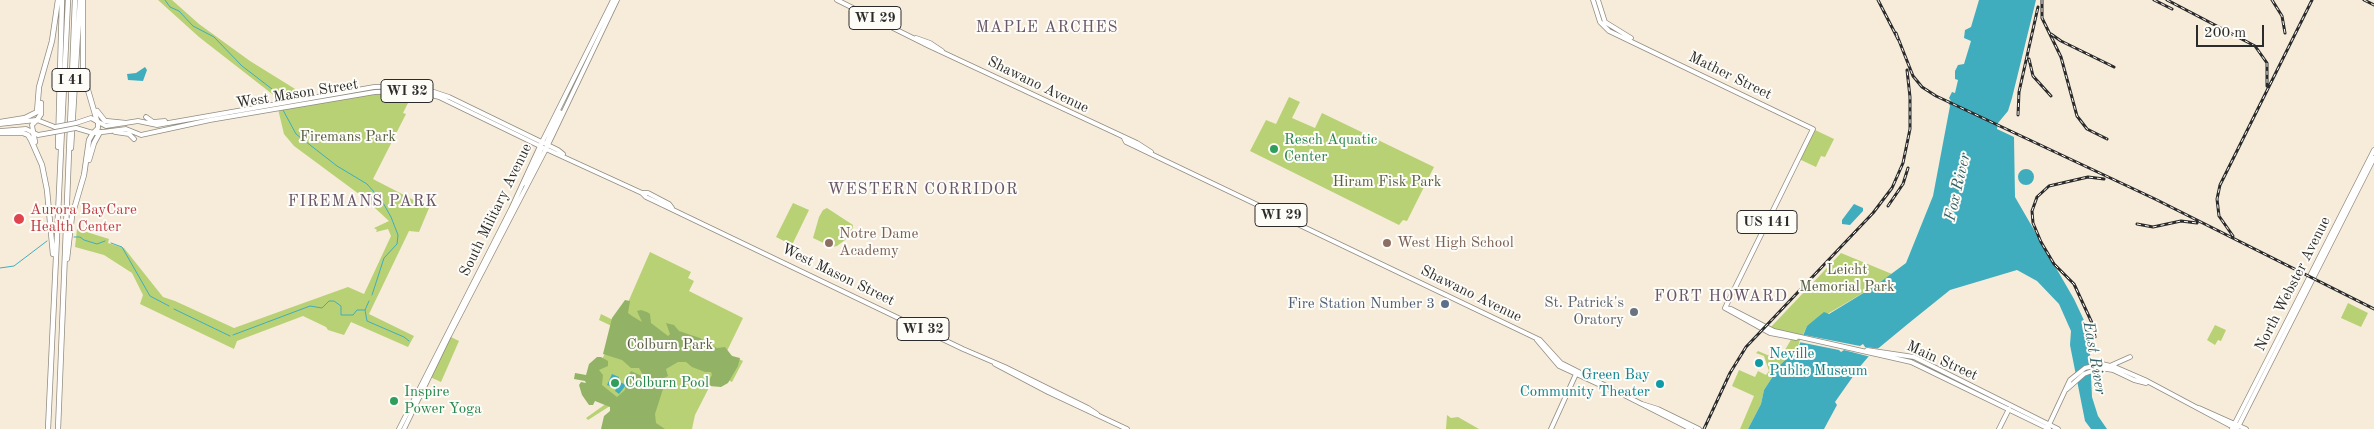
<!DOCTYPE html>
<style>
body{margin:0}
#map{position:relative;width:2374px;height:429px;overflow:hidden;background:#f7ecda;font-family:"Old Standard TT",serif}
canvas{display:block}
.scale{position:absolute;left:2196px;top:25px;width:68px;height:22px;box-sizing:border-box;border:2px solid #2b2b2b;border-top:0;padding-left:6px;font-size:15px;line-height:18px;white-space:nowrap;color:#2b2b2b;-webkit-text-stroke:4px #fdfcf7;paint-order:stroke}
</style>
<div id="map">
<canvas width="2374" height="429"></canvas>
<div class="scale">200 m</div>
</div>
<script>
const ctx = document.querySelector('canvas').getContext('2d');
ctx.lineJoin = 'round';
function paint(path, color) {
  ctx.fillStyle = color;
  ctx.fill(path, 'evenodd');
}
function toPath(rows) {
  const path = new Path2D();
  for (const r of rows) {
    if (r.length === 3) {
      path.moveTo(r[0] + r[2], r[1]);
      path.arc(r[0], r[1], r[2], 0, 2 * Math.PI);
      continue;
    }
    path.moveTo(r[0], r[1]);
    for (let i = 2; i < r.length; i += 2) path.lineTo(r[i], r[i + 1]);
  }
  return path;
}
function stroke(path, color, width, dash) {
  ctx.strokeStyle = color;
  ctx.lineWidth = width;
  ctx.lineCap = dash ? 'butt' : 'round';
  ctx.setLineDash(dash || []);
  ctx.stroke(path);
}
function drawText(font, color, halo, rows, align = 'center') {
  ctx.font = font + ' "Old Standard TT",serif';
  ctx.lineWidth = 4;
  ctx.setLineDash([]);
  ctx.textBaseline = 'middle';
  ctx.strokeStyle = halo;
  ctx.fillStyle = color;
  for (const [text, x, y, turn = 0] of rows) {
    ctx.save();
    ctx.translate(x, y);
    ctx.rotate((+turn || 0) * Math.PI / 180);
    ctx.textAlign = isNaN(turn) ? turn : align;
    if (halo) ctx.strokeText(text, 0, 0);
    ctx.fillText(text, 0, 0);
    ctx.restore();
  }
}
paint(toPath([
 [158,0,172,0,199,24,250,61,300,92,299,101,279,104,276,97,199,37],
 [414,91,403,113,406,114,373,179,429,208,419,232,409,231,369,314,414,336,408,347,351,322,344,335,328,330,326,327,303,316,237,341,234,349,140,304,143,295,132,273,104,255,75,247,77,229,109,239,108,243,124,248,163,297,175,301,234,328,348,287,364,294,391,236,388,229,376,232,377,230,374,228,389,221,363,197,294,146,284,134,278,109,375,92],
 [1289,97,1300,102,1292,118,1315,128,1322,113,1434,167,1407,221,1403,220,1399,225,1250,151,1266,120,1276,124],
 [1813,129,1834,139,1825,157,1821,156,1816,167,1799,159],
 [793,203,809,210,792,245,776,237],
 [827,208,853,225,852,231,845,240,837,246,832,247,813,238,819,217,823,210],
 [650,252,691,272,688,278,694,281,689,291,743,318,726,353,743,361,732,382,716,374,695,415,692,429,606,429,615,408,610,406,588,420,586,418,607,403,584,393,618,329,599,320,601,314,619,323],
 [1841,253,1892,274,1875,286,1807,326,1796,350,1780,365,1764,390,1761,404,1748,429,1740,429,1754,396,1732,386,1739,370,1755,377,1758,371,1766,375,1769,371,1764,356,1756,353,1758,351,1779,360,1792,338,1769,329],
 [2348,303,2368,313,2361,327,2341,318],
 [2215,325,2226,330,2221,341,2218,340,2215,345,2207,340],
 [449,336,459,341,441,382,430,377],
 [1447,415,1451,418,1458,417,1479,429,1446,429]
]), '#b8d175');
paint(toPath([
 [625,300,630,301,628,313,632,316,642,322,637,311,641,310,647,312,650,314,651,323,668,336,670,334,666,323,674,325,679,331,700,338,717,348,725,347,732,356,740,358,738,366,728,383,721,387,709,386,709,380,712,375,711,372,705,372,692,367,686,362,678,362,666,369,668,376,662,379,663,389,655,414,656,423,665,429,601,429,604,416,610,411,610,407,595,401,593,405,589,405,582,395,579,385,581,382,586,383,585,381,574,379,575,373,586,375,589,364,597,357,601,357,608,361,608,366,599,370,603,375,602,385,617,397,625,390,626,380,631,371,644,377,639,368,631,368,622,360,603,354,612,318]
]), '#92b366');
paint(toPath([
 [1979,0,2036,0,2012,98,2008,111,1998,123,1997,129,2014,137,2015,197,2074,299,2089,331,2092,397,2098,416,2107,429,2091,429,2085,421,2070,345,2071,331,2059,304,2037,281,2017,270,1950,290,1909,323,1869,356,1857,370,1854,369,1850,377,1854,375,1835,402,1837,405,1824,429,1748,429,1761,404,1764,390,1780,365,1798,348,1807,326,1824,312,1829,314,1875,286,1906,263,1933,196,1950,106,1947,100,1951,101,1949,98,1952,92,1955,93,1958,80,1955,79,1955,71,1958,65,1964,64,1971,41,1964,38,1965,30,1971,27],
 [145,67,147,70,143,81,128,80,127,74,136,73],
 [2026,177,8],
 [1854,204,1863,208,1863,211,1850,225,1842,224,1842,220],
 [612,374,619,377,618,381,626,385,619,394,615,391,616,389,607,385]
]), '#40adbe');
paint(toPath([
 [1804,335,1860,346,1863,344,1865,347,1881,349,1871,357,1844,350,1841,352,1839,350,1799,342]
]), '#f7ecda');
stroke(toPath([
 [165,0,170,7,179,11,193,26,214,37,242,66,272,89,281,101],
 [283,110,296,134,337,166,367,184,382,201,391,217,398,235,397,244,384,258,372,295],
 [74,237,80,237,84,240,97,244,105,241],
 [111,243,122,247,150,296,169,306],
 [0,268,14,266,47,241],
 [369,301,365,310,367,321,404,337,409,341],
 [174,309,230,336],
 [233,335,310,306,322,308,329,301,334,301,341,306,341,315,353,315,357,310,365,310]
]), '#40adbe', 1);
const major = toPath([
 [837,0,929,46,1137,143,1151,152],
 [1593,0,1600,22,1609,31,1813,129,1725,308],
 [1598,0,1605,22,1631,38],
 [916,38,930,43,942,51],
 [146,117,153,122,165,121],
 [76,123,91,118,106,126,138,121,157,125,374,87,403,86,428,90,449,97,558,150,563,154],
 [0,124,36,120],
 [76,128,93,133,98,128,98,122],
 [0,131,26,129,38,135,55,132],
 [33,131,32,125,37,120,55,127],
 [115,132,129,134,134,139],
 [95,133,126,129,141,135,210,120,375,92,416,91,439,97,546,149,642,193,648,193,669,204,672,208],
 [1124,138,1126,142,1540,340,1561,363,1691,429],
 [546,144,560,112],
 [526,184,542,147],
 [642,193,646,197,667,207,963,349,1005,367,1088,408,1097,414],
 [1725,308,1731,309,1774,331,1911,362,2049,429],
 [1725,308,1770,333,1796,338],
 [1537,340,1559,366,1609,389],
 [1867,350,1914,357,2058,429],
 [995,364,1048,392,1127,429],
 [2112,365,2130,357],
 [2067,389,2084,374,2100,368,2113,370,2134,380,2146,383],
 [1642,404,1658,409,1699,429],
 [2199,408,2246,429],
 [399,429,511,209,540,146,613,0],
 [404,429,449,336,546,149,617,0],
 [1551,429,1576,374],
 [1999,429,2009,409],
 [2047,429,2070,380,2085,368,2102,364,2115,367,2145,380,2235,428],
 [2232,429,2374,150],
 [2237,429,2374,158]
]);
const highway = toPath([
 [83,0,83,73,97,121],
 [97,111,105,121,125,123],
 [37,120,41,114,41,103],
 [0,122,25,118,37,112,39,87,52,41,58,0],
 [33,132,35,142],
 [0,133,23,133,28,135,31,140,42,165,47,190,53,254],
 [58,147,62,0],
 [71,148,80,0],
 [89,160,94,143,100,132],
 [67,259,72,216,84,175,89,140,93,133],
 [48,429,68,0],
 [58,429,75,0]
]);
stroke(major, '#918c82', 5.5);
stroke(highway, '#918c82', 6);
stroke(major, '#fff', 4);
stroke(highway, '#fff', 4.5);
const rail = toPath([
 [1878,0,1898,39],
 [2042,0,2042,18,2061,57,2077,116,2087,129,2107,139],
 [2154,0,2172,9],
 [2167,0,2255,46,2267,63,2267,86],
 [2272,0,2282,16,2285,33],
 [2364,0,2374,5],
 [1896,33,1913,76,1922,87,1936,96,2155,199,2374,309],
 [2051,34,2061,41,2114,67],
 [2029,59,2033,76,2051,96],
 [2018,115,2019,92,2038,7],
 [1888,206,1903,184,1908,168],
 [2137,224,2153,227,2181,221,2197,223],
 [2233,236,2219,216,2217,199,2220,185,2312,0],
 [2095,337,2092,323,2074,284,2054,264,2041,242,2033,223,2032,211,2037,197,2049,186,2088,177,2104,179],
 [1704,429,1730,373,1746,347,1873,213,1892,188,1903,163,1910,129,1910,97,1907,70]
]);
stroke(rail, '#2b2b2b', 3);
stroke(rail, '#fdfcf7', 1, [4]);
const majorBridge = toPath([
 [55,127,76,123],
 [55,132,76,128]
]);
stroke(majorBridge, '#918c82', 5.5, []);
stroke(majorBridge, '#fff', 4);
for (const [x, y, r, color] of [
 [1274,149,5,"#2e9e5b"],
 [19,219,6,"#e0444e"],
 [829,243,5,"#8d6e63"],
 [1387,243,5,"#8d6e63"],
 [1445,304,5,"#5c6f8a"],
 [1634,312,5,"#6b7280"],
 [1759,363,5,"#0f9aa8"],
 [615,383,5,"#2e9e5b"],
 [1660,384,5,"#0f9aa8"],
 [394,401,5,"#2e9e5b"]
]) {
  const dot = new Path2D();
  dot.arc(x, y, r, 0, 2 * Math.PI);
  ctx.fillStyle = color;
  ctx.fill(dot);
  stroke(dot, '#fdfcf7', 2);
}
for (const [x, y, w] of [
 [875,18,52],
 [71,80,38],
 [407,91,52],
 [1281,215,52],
 [1767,222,60],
 [923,329,52]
]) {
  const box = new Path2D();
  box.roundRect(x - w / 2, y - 11.5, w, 23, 4);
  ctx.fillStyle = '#fdfcf7';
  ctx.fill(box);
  stroke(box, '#2b2b2b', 1);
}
drawText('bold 14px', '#2b2b2b', null, [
 ["WI 29",875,18],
 ["I 41",71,80],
 ["WI 32",407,91],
 ["WI 29",1281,215],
 ["US 141",1767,222],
 ["WI 32",923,329]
]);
drawText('15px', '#2b2b2b', '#fdfcf7', [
 ["Mather Street",1730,76,26],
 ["Shawano Avenue",1038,85,26],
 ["West Mason Street",297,94,-9],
 ["South Military Avenue",496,210,-64],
 ["West Mason Street",838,275,26],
 ["North Webster Avenue",2293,284,-63],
 ["Shawano Avenue",1471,294,26],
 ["Main Street",1942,361,24]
]);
drawText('15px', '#555d41', '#fdfcf7', [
 ["Firemans Park",348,137],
 ["Hiram Fisk Park",1387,182],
 ["Leicht",1847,270],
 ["Memorial Park",1847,287],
 ["Colburn Park",670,345]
]);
drawText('15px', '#27864d', '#fdfcf7', [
 ["Resch Aquatic",1284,140],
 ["Center",1284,157],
 ["Colburn Pool",625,383],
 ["Inspire",404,392],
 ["Power Yoga",404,409]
], 'left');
drawText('15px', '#be3a42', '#fdfcf7', [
 ["Aurora BayCare",30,210],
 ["Health Center",30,227]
], 'left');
drawText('15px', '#785e54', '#fdfcf7', [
 ["Notre Dame",839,234],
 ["Academy",839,251],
 ["West High School",1397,243]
], 'left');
drawText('15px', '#5b616d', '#fdfcf7', [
 ["St. Patrick's",1624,303],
 ["Oratory",1624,320]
], 'right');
drawText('15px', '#4e5e75', '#fdfcf7', [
 ["Fire Station Number 3",1435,304]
], 'right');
drawText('15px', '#0d838f', '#fdfcf7', [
 ["Neville",1769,354],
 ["Public Museum",1769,371],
 ["Green Bay",1650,375,"right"],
 ["Community Theater",1650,392,"right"]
], 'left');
ctx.letterSpacing = '1px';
drawText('16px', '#685568', '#fdfcf7', [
 ["MAPLE ARCHES",1047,28],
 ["WESTERN CORRIDOR",923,190],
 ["FIREMANS PARK",363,202],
 ["FORT HOWARD",1721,297]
]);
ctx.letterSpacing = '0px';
drawText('italic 16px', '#335f66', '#fdfcf7', [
 ["Fox River",1958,187,-77],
 ["East River",2094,358,80]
]);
</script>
